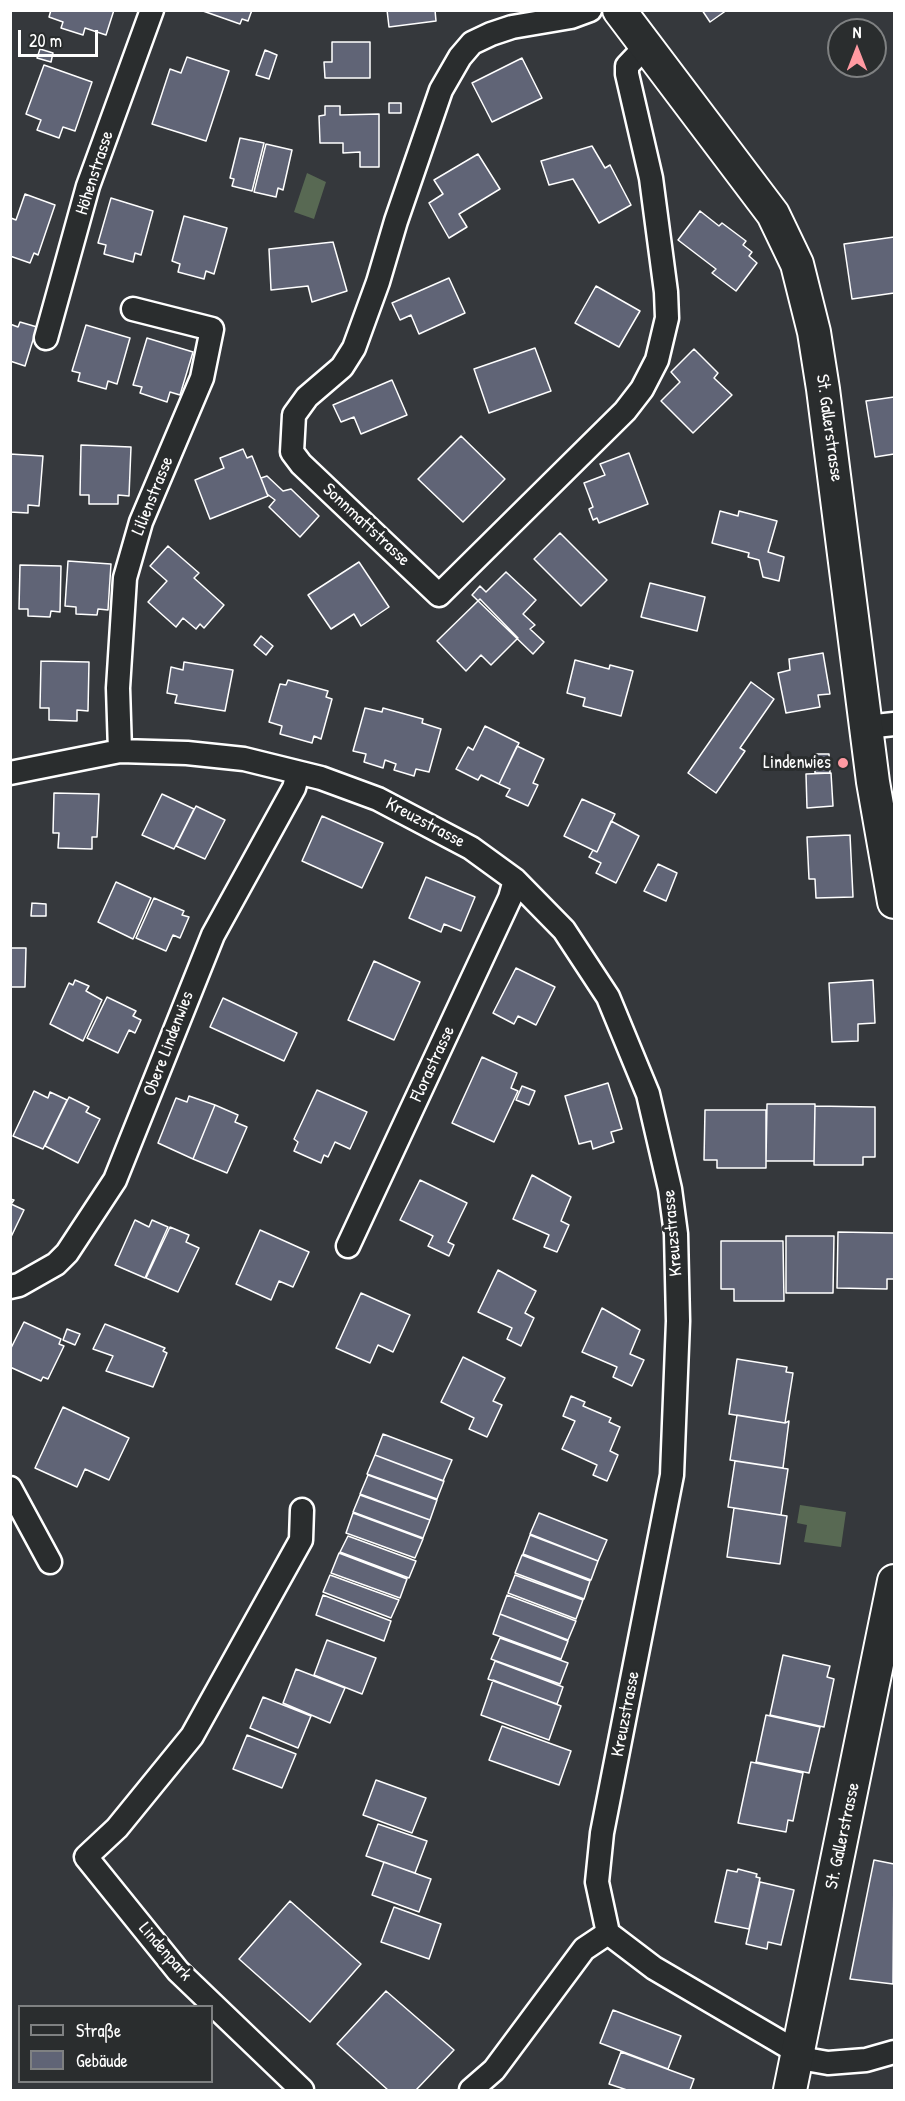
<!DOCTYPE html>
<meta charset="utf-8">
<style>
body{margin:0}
#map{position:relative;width:905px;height:2101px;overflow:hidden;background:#35383c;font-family:"Patrick Hand",sans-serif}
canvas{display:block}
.frame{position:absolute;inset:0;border:12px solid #fff;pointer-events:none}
.legend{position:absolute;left:18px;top:2005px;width:195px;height:78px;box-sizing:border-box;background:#2a2d2e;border:2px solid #7f8182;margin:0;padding:8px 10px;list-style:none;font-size:18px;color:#fff}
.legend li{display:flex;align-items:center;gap:12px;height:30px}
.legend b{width:30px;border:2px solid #7f8182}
.north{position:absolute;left:827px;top:18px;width:60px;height:60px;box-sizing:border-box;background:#2a2d2e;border:2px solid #7f8182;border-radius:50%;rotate:0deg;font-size:16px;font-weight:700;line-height:24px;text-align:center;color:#fff}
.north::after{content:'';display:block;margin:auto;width:21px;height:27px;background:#ff9aa2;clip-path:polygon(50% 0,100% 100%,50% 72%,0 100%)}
.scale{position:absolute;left:18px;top:30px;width:80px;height:27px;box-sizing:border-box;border:3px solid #fff;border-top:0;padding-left:8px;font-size:18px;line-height:21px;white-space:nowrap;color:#fff;-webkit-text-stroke:4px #2a2d2e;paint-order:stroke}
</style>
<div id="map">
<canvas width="905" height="2101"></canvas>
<div class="frame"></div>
<ul class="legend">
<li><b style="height:8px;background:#2a2d2e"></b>Straße</li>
<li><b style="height:16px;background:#606476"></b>Gebäude</li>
</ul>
<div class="north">N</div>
<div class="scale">20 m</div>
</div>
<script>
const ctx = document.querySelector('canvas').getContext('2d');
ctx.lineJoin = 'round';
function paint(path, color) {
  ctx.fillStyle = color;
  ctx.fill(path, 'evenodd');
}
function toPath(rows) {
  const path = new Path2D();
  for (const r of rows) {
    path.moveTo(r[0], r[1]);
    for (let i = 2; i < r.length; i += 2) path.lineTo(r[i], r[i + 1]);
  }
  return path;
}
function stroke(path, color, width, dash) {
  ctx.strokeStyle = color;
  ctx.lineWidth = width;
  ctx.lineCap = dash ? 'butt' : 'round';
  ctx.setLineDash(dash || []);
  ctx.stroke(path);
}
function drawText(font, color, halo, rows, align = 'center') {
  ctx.font = font + ' "Patrick Hand",sans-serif';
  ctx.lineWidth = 6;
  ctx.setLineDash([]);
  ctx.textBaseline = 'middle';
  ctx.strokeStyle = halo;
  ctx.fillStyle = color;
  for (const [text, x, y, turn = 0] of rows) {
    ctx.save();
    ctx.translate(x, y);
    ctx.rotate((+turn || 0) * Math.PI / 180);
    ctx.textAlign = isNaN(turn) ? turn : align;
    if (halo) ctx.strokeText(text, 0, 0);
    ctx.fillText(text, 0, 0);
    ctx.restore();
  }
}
paint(toPath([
 [307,173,326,182,314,219,294,212],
 [800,1505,846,1512,841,1547,804,1542,807,1525,797,1523]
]), '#586953');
const building = toPath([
 [51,10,114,10,106,35,85,28,83,35,61,28,63,22,49,17,51,10],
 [252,10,248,21,242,19,240,24,203,11,252,10],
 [387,10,435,10,436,21,389,27,387,10],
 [702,10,727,10,710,22,702,10],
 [332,42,370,42,370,78,325,78,324,62,332,62,332,42],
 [40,49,53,53,51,62,37,58,40,49],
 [265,50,277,55,269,79,256,75,265,50],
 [187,57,229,71,206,141,152,124,170,69,181,73,187,57],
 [522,58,542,98,492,122,472,83,522,58],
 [44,65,92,82,75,131,63,127,59,138,37,130,41,120,26,114,44,65],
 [389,103,401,103,401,113,389,113,389,103],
 [325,106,340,106,340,115,379,114,379,167,360,167,360,152,343,153,343,143,320,143,319,116,325,115,325,106],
 [240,138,264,143,252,191,232,186,234,179,230,178,240,138],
 [266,144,292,150,283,190,278,188,276,197,254,192,266,144],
 [592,146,605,168,610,165,631,205,599,223,573,179,549,185,541,161,592,146],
 [478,154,500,189,459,214,467,227,449,238,429,203,443,194,434,180,478,154],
 [25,194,55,205,38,255,34,253,30,263,10,256,10,221,11,218,16,220,25,194],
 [111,198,153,211,141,255,135,253,133,262,104,254,106,245,98,243,111,198],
 [700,211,719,226,722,223,746,241,743,245,752,252,749,256,757,263,736,291,712,273,716,269,678,240,700,211],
 [184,216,227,228,214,274,206,271,204,279,178,272,180,264,172,261,184,216],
 [894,237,894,293,852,299,844,244,894,237],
 [333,242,347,291,312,302,308,286,271,290,269,249,333,242],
 [449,278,465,313,419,334,411,315,400,320,392,303,449,278],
 [596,286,640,311,619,347,575,323,596,286],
 [20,322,37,327,25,366,10,361,10,324,18,327,20,322],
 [86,325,130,338,117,384,108,381,106,389,78,381,80,373,72,371,86,325],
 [147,338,193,352,180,395,170,392,167,402,140,393,142,387,133,385,147,338],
 [535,348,551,391,489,413,474,369,535,348],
 [694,349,718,373,714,378,732,395,693,433,661,401,680,382,671,372,694,349],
 [392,380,407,415,361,434,354,417,341,422,333,405,392,380],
 [894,397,894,454,875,457,866,401,894,397],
 [461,436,505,479,463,522,418,479,461,436],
 [81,445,131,447,129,496,118,495,118,504,89,504,89,495,80,495,81,445],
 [243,449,247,458,252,456,268,496,210,519,195,480,224,468,220,458,243,449],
 [629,453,648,504,599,523,597,518,593,520,589,509,593,507,584,483,605,475,600,464,629,453],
 [10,454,43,456,39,506,28,505,28,513,10,512,10,454],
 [267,476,283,491,291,489,319,516,300,537,269,507,275,500,267,494,261,478,267,476],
 [720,511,738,516,739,511,777,521,768,552,784,557,779,581,763,577,759,560,748,557,749,553,712,543,720,511],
 [560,533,607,580,581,606,534,559,560,533],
 [168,546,199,573,194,578,224,605,204,628,200,624,196,629,183,618,176,627,148,602,167,581,150,566,168,546],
 [68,561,111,564,108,610,98,609,97,615,76,614,76,607,65,606,68,561],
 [359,562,389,607,361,626,354,614,331,629,308,595,359,562],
 [20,565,61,566,60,612,51,611,50,617,28,616,28,609,19,609,20,565],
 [506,572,536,600,523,614,535,625,530,629,544,642,533,654,472,595,480,586,486,592,506,572],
 [650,583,705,597,697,631,641,617,650,583],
 [480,599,518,638,491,665,481,655,466,671,437,641,480,599],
 [261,636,273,646,266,655,254,645,261,636],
 [823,653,830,694,818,695,820,707,786,713,778,673,790,670,789,659,823,653],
 [575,660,609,669,610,665,633,671,621,716,583,706,585,698,567,693,575,660],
 [41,661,89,662,88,711,77,710,77,721,49,720,49,708,40,708,41,661],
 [184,662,233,670,225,711,175,703,177,695,167,693,171,667,183,670,184,662],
 [288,680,328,691,326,697,332,699,321,739,314,736,312,743,280,734,282,726,269,722,280,684,286,685,288,680],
 [751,682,774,699,740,748,745,751,716,793,688,773,751,682],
 [365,708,382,712,383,708,423,719,422,723,441,729,429,772,416,769,414,776,394,770,396,764,385,760,383,768,364,762,366,754,353,751,365,708],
 [485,726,519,743,499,784,481,775,478,780,456,769,468,747,473,750,485,726],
 [517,746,544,759,533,783,538,785,528,806,506,796,510,789,499,784,517,746],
 [815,754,829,754,830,773,815,773,815,754],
 [831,773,833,806,807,808,806,774,831,773],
 [54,793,99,794,97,837,92,837,92,849,58,848,59,833,53,833,54,793],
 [162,794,194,809,174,849,142,835,162,794],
 [582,799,615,814,597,852,564,836,582,799],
 [196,806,225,820,205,859,176,846,196,806],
 [322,816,383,843,362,888,302,861,322,816],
 [611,821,639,836,616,883,596,873,601,863,589,857,593,850,597,852,611,821],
 [850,835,853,897,816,898,815,879,809,879,807,837,850,835],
 [658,864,677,873,666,901,644,891,658,864],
 [426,877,475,897,461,931,444,924,441,932,409,918,426,877],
 [116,882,151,898,133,939,98,922,116,882],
 [154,898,184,911,182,915,189,917,180,938,173,935,166,951,136,938,154,898],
 [32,903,46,904,46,916,31,916,32,903],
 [10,948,26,948,25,987,10,987,10,948],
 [374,961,420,982,394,1040,348,1020,374,961],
 [516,968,555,987,536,1025,518,1016,514,1024,493,1013,516,968],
 [75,980,89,986,86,991,102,1000,83,1041,50,1024,69,983,73,985,75,980],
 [873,980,875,1023,858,1024,858,1041,832,1042,829,983,873,980],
 [107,997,136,1011,133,1016,141,1020,135,1033,129,1030,118,1053,87,1038,107,997],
 [223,998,297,1033,284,1061,210,1027,223,998],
 [482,1057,517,1073,511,1088,518,1091,494,1142,452,1123,482,1057],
 [608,1083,622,1129,611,1132,614,1142,593,1149,591,1141,579,1144,565,1096,608,1083],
 [522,1086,535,1091,529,1105,516,1100,522,1086],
 [317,1090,367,1112,350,1149,335,1142,328,1157,324,1155,321,1163,294,1151,298,1142,294,1139,317,1090],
 [34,1091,48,1098,50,1092,67,1100,43,1149,13,1136,34,1091],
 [189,1096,215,1105,193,1159,158,1143,176,1098,187,1102,189,1096],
 [69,1097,89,1107,86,1112,100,1119,78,1163,45,1146,69,1097],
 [767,1104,815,1104,814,1161,766,1161,767,1104],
 [215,1105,238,1115,235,1122,247,1127,227,1173,193,1159,215,1105],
 [815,1106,875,1107,875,1157,863,1157,863,1165,814,1165,815,1106],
 [705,1110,766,1110,766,1168,717,1168,717,1160,704,1160,705,1110],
 [532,1175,571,1197,561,1221,569,1225,557,1252,544,1247,549,1235,513,1219,532,1175],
 [420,1180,467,1203,448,1242,454,1245,449,1256,428,1246,433,1236,400,1220,420,1180],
 [10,1199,14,1200,11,1204,24,1210,10,1239,10,1199],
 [135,1220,149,1227,152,1220,168,1227,145,1278,115,1265,135,1220],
 [170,1227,189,1235,186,1242,199,1248,178,1292,146,1278,170,1227],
 [260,1230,309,1252,293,1287,279,1281,271,1300,236,1284,260,1230],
 [838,1232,894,1233,894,1279,887,1279,887,1289,837,1288,838,1232],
 [786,1236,834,1236,833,1293,786,1293,786,1236],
 [721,1241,783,1241,784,1301,734,1301,734,1289,721,1289,721,1241],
 [498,1270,536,1291,525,1313,534,1318,521,1346,507,1339,512,1328,478,1312,498,1270],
 [361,1293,410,1315,393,1352,378,1345,370,1363,336,1348,361,1293],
 [602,1308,640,1330,630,1354,644,1360,632,1386,613,1377,617,1367,582,1352,602,1308],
 [24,1322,61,1339,59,1344,64,1346,48,1379,43,1377,41,1381,10,1367,10,1350,24,1322],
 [105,1324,165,1348,163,1351,167,1353,153,1387,106,1371,113,1356,93,1349,105,1324],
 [67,1329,80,1334,75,1345,63,1340,67,1329],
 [463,1357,505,1378,493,1401,502,1405,487,1437,469,1429,474,1418,441,1402,463,1357],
 [737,1359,787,1367,786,1372,793,1373,785,1423,729,1414,737,1359],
 [571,1396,585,1402,583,1406,611,1418,609,1422,620,1427,610,1451,618,1455,607,1481,593,1475,597,1465,562,1449,575,1421,563,1416,571,1396],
 [63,1407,129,1438,109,1480,85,1469,77,1487,35,1468,63,1407],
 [737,1415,785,1423,789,1421,783,1468,730,1460,737,1415],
 [383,1434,452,1460,443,1481,375,1455,383,1434],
 [375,1455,444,1481,437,1499,367,1474,375,1455],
 [735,1461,788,1469,781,1515,728,1507,735,1461],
 [368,1475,437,1500,430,1520,360,1494,368,1475],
 [360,1495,430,1520,423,1538,353,1512,360,1495],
 [734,1508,787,1516,780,1564,727,1557,734,1508],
 [353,1513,423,1539,415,1558,346,1533,353,1513],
 [539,1513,607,1540,598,1561,530,1534,539,1513],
 [530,1535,598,1561,591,1580,523,1554,530,1535],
 [348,1536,416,1561,409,1578,340,1552,348,1536],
 [339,1553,407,1579,400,1598,331,1573,339,1553],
 [522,1555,590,1581,584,1599,515,1573,522,1555],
 [330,1575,399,1600,391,1618,323,1592,330,1575],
 [515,1575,583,1600,576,1619,508,1593,515,1575],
 [323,1595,391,1621,384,1641,316,1615,323,1595],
 [507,1595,576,1621,568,1640,500,1614,507,1595],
 [500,1614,568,1641,561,1659,493,1634,500,1614],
 [500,1638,568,1663,560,1684,491,1659,500,1638],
 [327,1640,376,1658,362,1694,314,1675,327,1640],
 [783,1655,830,1666,827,1677,834,1679,824,1727,770,1715,783,1655],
 [495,1661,563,1687,557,1704,488,1679,495,1661],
 [296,1669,345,1688,330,1723,283,1703,296,1669],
 [493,1680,561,1706,549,1740,481,1715,493,1680],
 [263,1697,311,1716,298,1748,250,1728,263,1697],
 [766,1715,820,1727,809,1773,756,1762,766,1715],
 [502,1726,571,1751,559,1785,489,1760,502,1726],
 [247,1735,296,1754,282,1788,233,1769,247,1735],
 [751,1762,803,1773,793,1821,788,1820,786,1832,738,1823,751,1762],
 [376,1780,426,1798,412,1833,363,1815,376,1780],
 [378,1824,427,1841,415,1873,366,1856,378,1824],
 [874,1860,894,1864,893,1984,850,1979,874,1860],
 [384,1862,431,1879,419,1912,372,1895,384,1862],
 [738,1869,757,1874,756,1877,760,1878,749,1929,715,1922,727,1870,737,1872,738,1869],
 [760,1882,794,1890,781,1945,768,1942,767,1949,746,1944,760,1882],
 [290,1901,361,1964,310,2022,239,1959,290,1901],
 [394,1907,441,1924,429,1959,381,1942,394,1907],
 [386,1991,454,2050,416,2090,388,2090,337,2044,386,1991],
 [613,2010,681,2036,668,2069,600,2043,613,2010],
 [621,2052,694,2079,690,2090,627,2090,609,2084,621,2052]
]);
paint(building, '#606476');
stroke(building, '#fff', 1.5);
const street = toPath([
 [590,10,571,17,512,27,491,34,472,43,460,57,441,90,396,221,378,282,354,348,342,367,307,397,294,415,292,452,301,464,439,595,625,411,642,389,657,360,667,318,666,292,651,178,627,74,627,66,646,46],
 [46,338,88,186,152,10],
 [866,727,894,724],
 [120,751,118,688,125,578,141,522,202,378,212,329,133,309],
 [10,773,120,751,187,753,244,759,321,778,378,799,471,848,515,880,564,930,608,997,648,1094,670,1189,676,1234,678,1321,672,1475,602,1833,597,1882,608,1933,654,1968,811,2060,828,2063,866,2060,894,2052],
 [348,1246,510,898,515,880],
 [10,1287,19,1285,56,1264,67,1253,115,1180,213,935,294,788,298,773],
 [10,1488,50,1562],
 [302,2090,178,1971,86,1857,117,1828,192,1736,301,1540,302,1510],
 [471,2090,494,2070,584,1949,608,1933]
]);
const secondary = toPath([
 [619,10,773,214,797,264,814,332,823,389,873,782,894,902],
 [790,2090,894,1581]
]);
stroke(street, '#fff', 27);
stroke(secondary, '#fff', 36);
stroke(street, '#2a2d2e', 22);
stroke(secondary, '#2a2d2e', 32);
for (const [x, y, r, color] of [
 [843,763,6,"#ff9aa2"]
]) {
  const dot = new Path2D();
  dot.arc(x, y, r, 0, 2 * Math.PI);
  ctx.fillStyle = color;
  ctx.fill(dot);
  stroke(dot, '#2a2d2e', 2);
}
drawText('18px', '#fff', '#2a2d2e', [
 ["Höhenstrasse",95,173,-72],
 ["St. Gallerstrasse",829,428,82],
 ["Lilienstrasse",153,496,-68],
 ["Sonnmattstrasse",366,525,43],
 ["Kreuzstrasse",425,823,28],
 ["Obere Lindenwies",169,1044,-69],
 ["Florastrasse",433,1064,-65],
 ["Kreuzstrasse",673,1233,-95],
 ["Kreuzstrasse",626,1714,-79],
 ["St. Gallerstrasse",843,1836,-78],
 ["Lindenpark",165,1952,49]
]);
drawText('18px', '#fff', '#2a2d2e', [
 ["Lindenwies",831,763]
], 'right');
</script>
